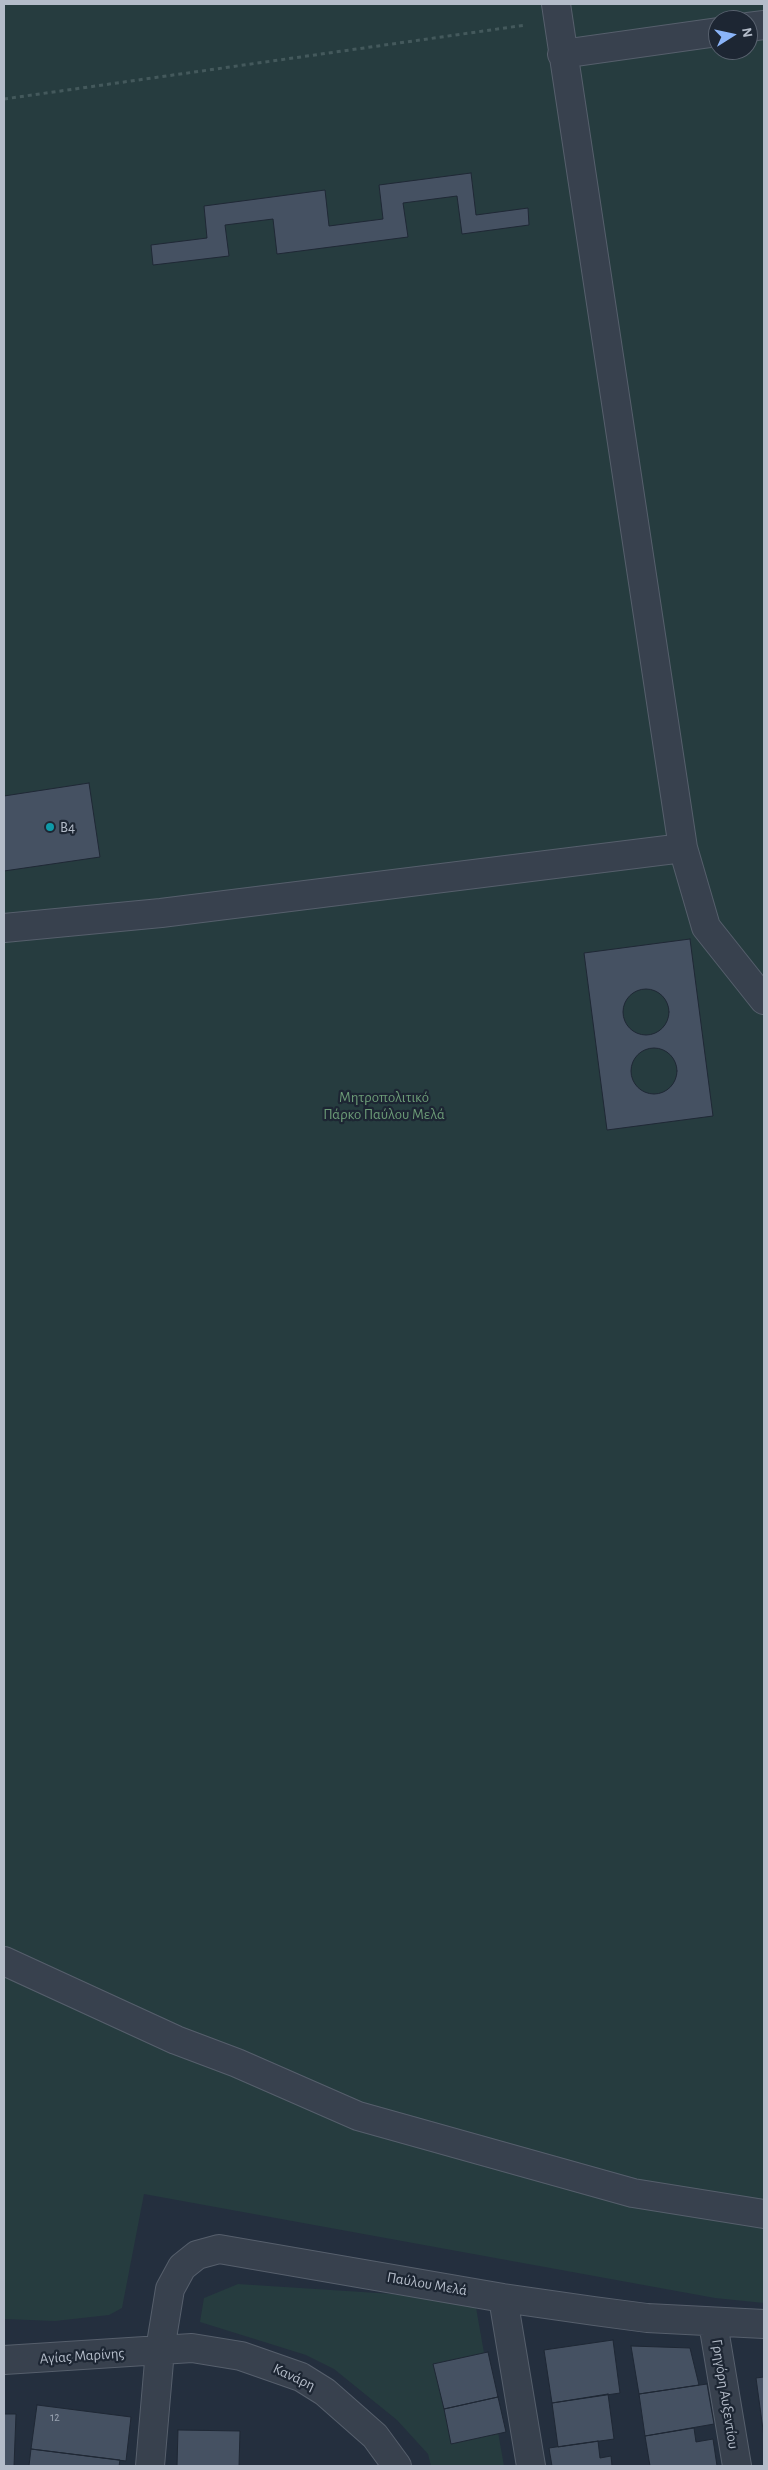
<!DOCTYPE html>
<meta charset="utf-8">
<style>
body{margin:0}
#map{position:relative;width:768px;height:2470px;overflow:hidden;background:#242f3e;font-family:"Alegreya Sans",sans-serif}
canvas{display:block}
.frame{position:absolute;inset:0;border:5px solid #b4bcc9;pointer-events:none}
.north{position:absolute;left:708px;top:10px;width:50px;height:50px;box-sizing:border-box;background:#1d2633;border:1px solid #59626f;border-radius:50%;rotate:80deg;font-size:14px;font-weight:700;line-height:20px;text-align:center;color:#b4bcc9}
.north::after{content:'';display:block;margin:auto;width:18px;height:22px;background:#8ab4f8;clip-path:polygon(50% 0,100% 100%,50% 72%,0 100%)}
</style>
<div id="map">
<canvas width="768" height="2470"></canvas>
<div class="frame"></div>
<div class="north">N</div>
</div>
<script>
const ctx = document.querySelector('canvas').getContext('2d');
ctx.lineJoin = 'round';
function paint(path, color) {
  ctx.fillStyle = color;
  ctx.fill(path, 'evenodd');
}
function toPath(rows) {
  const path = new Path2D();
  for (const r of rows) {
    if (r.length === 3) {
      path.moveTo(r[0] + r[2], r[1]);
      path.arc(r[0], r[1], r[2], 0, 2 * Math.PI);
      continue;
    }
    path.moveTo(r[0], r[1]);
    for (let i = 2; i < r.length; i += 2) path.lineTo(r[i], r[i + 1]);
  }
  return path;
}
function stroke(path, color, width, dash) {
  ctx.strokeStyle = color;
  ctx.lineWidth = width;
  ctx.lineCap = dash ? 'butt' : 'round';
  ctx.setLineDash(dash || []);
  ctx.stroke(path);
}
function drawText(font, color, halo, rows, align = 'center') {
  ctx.font = font + ' "Alegreya Sans",sans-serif';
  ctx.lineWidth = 4.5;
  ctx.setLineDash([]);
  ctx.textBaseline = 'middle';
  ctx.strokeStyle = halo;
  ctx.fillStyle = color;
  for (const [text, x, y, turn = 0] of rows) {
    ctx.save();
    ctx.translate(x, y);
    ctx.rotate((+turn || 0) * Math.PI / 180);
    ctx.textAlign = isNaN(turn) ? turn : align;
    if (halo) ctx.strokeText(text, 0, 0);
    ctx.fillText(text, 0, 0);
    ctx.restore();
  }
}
paint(toPath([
 [4,4,764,4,764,2303,715,2298,144,2194,122,2308,109,2315,55,2321,4,2319],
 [718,20,748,20,748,50,718,50],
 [238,2284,393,2294,475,2302,504,2466,431,2466,428,2454,397,2420,334,2369,306,2355,200,2322,204,2298]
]), '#263c3f');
const building = toPath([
 [471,173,476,215,528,208,529,225,462,234,457,196,403,203,408,237,277,254,273,219,225,225,229,256,153,265,151,245,207,238,204,206,325,190,329,226,383,219,379,185,471,173],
 [89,783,100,857,4,871,4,796,89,783],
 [690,939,713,1116,607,1130,584,953,690,939],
 [646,1012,23],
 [654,1071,23],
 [613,2340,620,2393,552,2403,544,2350,613,2340],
 [631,2346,690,2348,699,2385,639,2394,631,2346],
 [488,2352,498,2397,444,2409,433,2364,488,2352],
 [764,2377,764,2437,756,2378,764,2377],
 [707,2384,714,2424,645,2436,639,2394,707,2384],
 [608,2394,614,2439,558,2447,552,2403,608,2394],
 [498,2397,506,2432,451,2444,444,2409,498,2397],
 [37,2405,131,2417,126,2461,31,2449,37,2405],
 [4,2414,16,2414,14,2466,4,2466,4,2414],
 [694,2428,696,2442,713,2439,717,2466,650,2466,645,2436,694,2428],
 [178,2430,240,2431,239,2466,177,2466,178,2430],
 [598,2441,600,2458,611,2456,612,2466,552,2466,549,2448,598,2441],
 [31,2449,120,2460,119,2466,29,2466,31,2449]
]);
paint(building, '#455162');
stroke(building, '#1f2835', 1);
const minor = toPath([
 [556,4,683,848,706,927,764,1000],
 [748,27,764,25],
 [562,54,718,32],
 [4,928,161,913,683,848],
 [4,1961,176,2040,237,2063,358,2116,633,2193,764,2214],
 [503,2298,531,2466],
 [713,2323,737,2466],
 [4,2360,192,2348,241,2356,301,2377,325,2392,375,2436,397,2466],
 [150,2466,160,2350,170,2289,182,2267,197,2255,219,2249,503,2298,594,2311,647,2318,764,2324]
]);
stroke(minor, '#565f6c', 30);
stroke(toPath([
 [4,99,526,25]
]), '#44595c', 3, [4, 4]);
stroke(minor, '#38414e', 28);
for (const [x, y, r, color] of [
 [50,827,5,"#0f9aa8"]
]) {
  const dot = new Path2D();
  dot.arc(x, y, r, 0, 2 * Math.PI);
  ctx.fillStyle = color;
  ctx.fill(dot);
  stroke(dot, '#1d2633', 2);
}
drawText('12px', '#98a1af', null, [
 ["12",55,2417]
]);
drawText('15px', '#b4bcc9', '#1d2633', [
 ["Β4",60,827]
], 'left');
drawText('15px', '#6b9a76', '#1d2633', [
 ["Μητροπολιτικό",384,1097],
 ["Πάρκο Παύλου Μελά",384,1114]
]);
drawText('15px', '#b4bcc9', '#1d2633', [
 ["Παύλου Μελά",427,2284,10],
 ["Αγίας Μαρίνης",82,2356,-4],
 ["Κανάρη",294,2377,25],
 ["Γρηγόρη Αυξεντίου",725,2394,81]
]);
</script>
